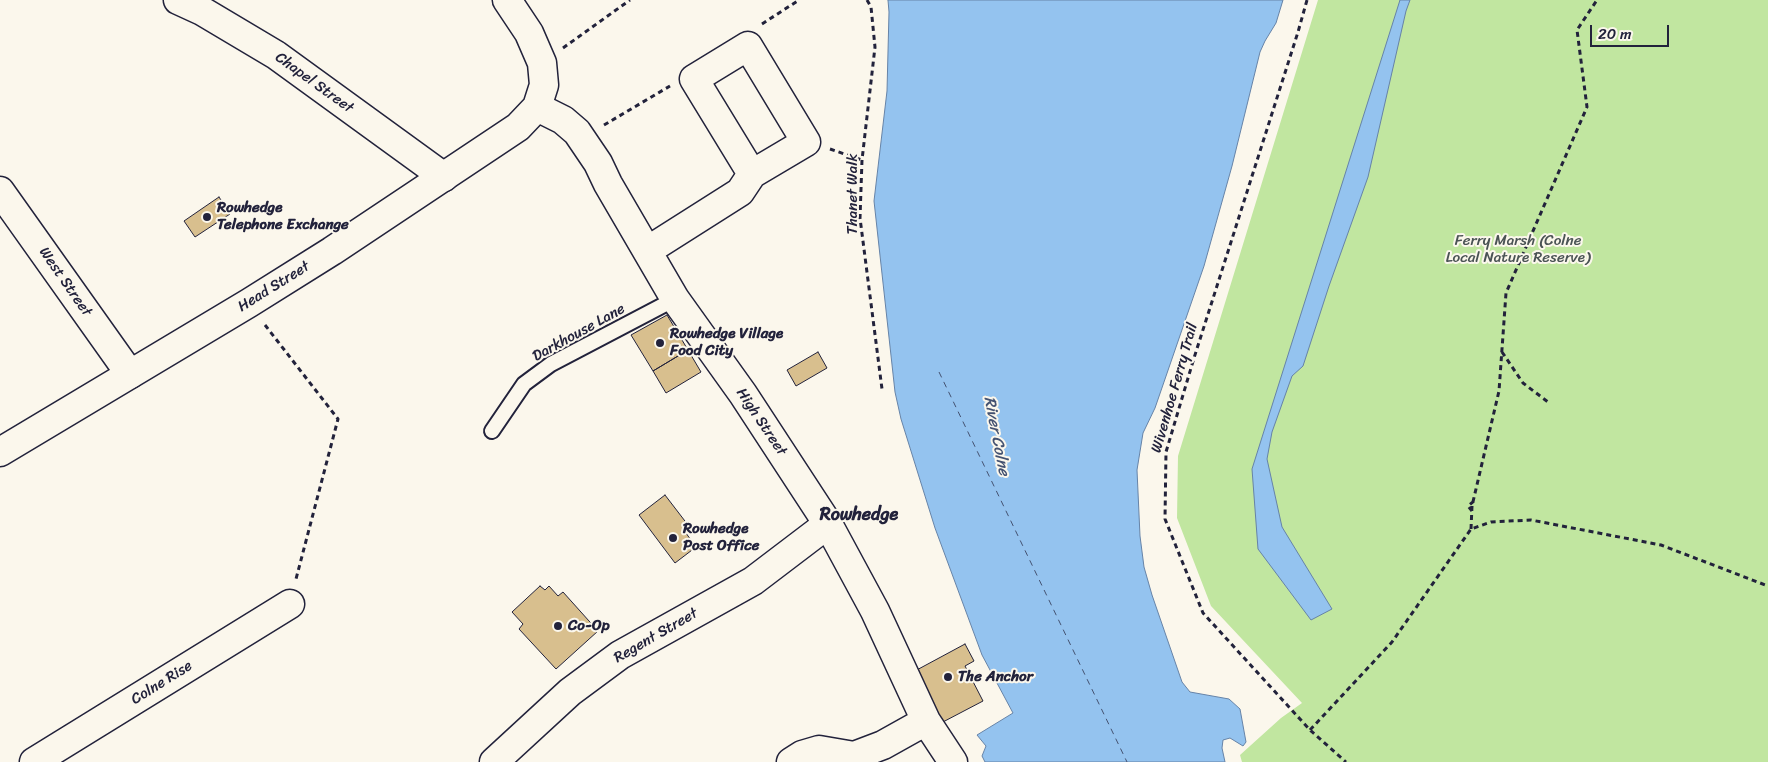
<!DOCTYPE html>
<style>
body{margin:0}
#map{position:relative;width:1768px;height:762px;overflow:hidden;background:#fbf7ec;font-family:Sriracha,sans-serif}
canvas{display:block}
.scale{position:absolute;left:1590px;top:25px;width:79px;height:22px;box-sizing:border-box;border:2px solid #22223b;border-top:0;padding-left:6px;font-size:15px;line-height:18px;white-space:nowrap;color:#22223b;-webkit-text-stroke:4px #fbf7ec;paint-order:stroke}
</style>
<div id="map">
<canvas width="1768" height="762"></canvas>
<div class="scale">20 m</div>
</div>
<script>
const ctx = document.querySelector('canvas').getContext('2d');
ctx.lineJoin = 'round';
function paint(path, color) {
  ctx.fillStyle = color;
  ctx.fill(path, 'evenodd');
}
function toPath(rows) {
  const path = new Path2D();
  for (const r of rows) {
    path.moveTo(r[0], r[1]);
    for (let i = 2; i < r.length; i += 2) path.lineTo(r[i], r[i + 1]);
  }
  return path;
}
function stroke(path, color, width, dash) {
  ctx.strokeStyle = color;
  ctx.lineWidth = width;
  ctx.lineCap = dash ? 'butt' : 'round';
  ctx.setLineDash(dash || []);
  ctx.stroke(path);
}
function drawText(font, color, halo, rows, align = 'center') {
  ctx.font = font + ' Sriracha,sans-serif';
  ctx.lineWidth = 4;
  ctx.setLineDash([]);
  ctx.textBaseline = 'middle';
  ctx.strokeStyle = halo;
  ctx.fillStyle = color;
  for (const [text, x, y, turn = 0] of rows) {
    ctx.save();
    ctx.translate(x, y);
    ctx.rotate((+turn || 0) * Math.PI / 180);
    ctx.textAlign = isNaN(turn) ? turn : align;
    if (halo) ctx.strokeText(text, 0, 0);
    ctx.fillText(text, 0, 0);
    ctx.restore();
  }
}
paint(toPath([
 [1318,0,1768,0,1768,762,1242,762,1240,755,1281,718,1302,703,1211,606,1177,518,1178,456]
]), '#c1e6a0');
const water = toPath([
 [888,0,1283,0,1276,23,1265,41,1260,52,1232,166,1204,266,1155,408,1143,433,1137,470,1140,536,1144,567,1152,595,1182,682,1190,692,1229,699,1240,709,1246,742,1243,746,1230,738,1223,740,1222,748,1225,762,985,762,982,756,986,746,977,735,1013,713,982,655,935,528,901,419,895,392,874,201,887,91,889,12,888,0],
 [1400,0,1410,0,1406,11,1368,177,1329,286,1303,366,1292,376,1272,432,1267,459,1282,527,1332,609,1311,620,1258,549,1252,469,1400,0]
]);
paint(water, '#94c3ef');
stroke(water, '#6683a7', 1);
stroke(toPath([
 [939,372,1127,762]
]), '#445271', 1, [6, 5]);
const building = toPath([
 [219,197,230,214,195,237,184,221,219,197],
 [667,315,688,350,653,371,631,335,667,315],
 [688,350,701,372,666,393,653,371,688,350],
 [818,352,827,368,796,386,787,370,818,352],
 [665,495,688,525,683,529,696,547,675,563,639,515,665,495],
 [540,586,545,590,549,586,558,596,563,592,598,631,556,669,519,629,523,624,512,612,540,586],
 [965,644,974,661,965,666,983,701,941,723,913,672,965,644]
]);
paint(building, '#d8bf8e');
stroke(building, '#22223b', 1);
const lane = toPath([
 [492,431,524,384,551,364,675,299]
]);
const street = toPath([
 [178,0,202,11,276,55,444,177],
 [537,107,563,120,577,132,598,163,608,184,675,299,743,394,828,524,875,611,926,721,953,762],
 [0,191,130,374],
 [647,251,740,192,752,174,806,142,748,46,694,79,752,174],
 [34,762,290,604],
 [494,762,570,692,620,655,753,581,828,524],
 [791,762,802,755,819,750,854,756,883,745,926,721]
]);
const secondary = toPath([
 [0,452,249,303,332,251,518,127,537,107,544,85,542,63,529,33,507,0]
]);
stroke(lane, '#22223b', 18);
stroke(street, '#22223b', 31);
stroke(secondary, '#22223b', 31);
stroke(toPath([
 [867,0,871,7,875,47,862,160,860,218,882,389],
 [1307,0,1298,32,1194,358,1166,452,1165,519,1203,613,1310,730,1346,762],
 [762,24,799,0],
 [563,48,630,0],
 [604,125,670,86],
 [830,149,862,160],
 [265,325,338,419,296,579],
 [1502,352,1523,383,1548,402],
 [1472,511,1468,506,1474,501],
 [1471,529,1472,506,1499,391,1506,293,1587,107,1577,30,1597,0],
 [1310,730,1392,642,1471,529,1491,522,1531,520,1661,545,1768,586]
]), '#22223b', 3, [5, 4]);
stroke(lane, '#fbf7ec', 14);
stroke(street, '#fbf7ec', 28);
stroke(secondary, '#fbf7ec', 28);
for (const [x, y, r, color] of [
 [207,217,5,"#22223b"],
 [660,343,5,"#22223b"],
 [673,538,5,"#22223b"],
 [558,626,5,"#22223b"],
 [948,677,5,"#22223b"]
]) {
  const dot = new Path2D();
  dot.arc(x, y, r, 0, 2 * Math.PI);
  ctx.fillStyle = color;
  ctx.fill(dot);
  stroke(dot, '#fbf7ec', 2);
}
drawText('15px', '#22223b', '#fbf7ec', [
 ["Chapel Street",314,83,36],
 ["Thanet Walk",853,194,-90],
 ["West Street",65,282,55],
 ["Head Street",274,287,-32],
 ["Darkhouse Lane",579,333,-29],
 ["Wivenhoe Ferry Trail",1175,388,-74],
 ["High Street",761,422,56],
 ["Regent Street",656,636,-30],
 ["Colne Rise",162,683,-32]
]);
drawText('bold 15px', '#22223b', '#fbf7ec', [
 ["Rowhedge",217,208],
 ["Telephone Exchange",217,225],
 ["Rowhedge Village",670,334],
 ["Food City",670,351],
 ["Rowhedge",683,529],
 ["Post Office",683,546],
 ["Co-Op",568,626],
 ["The Anchor",958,677]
], 'left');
drawText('15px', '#4a5354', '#fbf7ec', [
 ["Ferry Marsh (Colne",1518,241],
 ["Local Nature Reserve)",1518,258]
]);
drawText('italic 16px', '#445271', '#fbf7ec', [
 ["River Colne",996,436,79]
]);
drawText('bold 18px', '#22223b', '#fbf7ec', [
 ["Rowhedge",859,515]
]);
</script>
